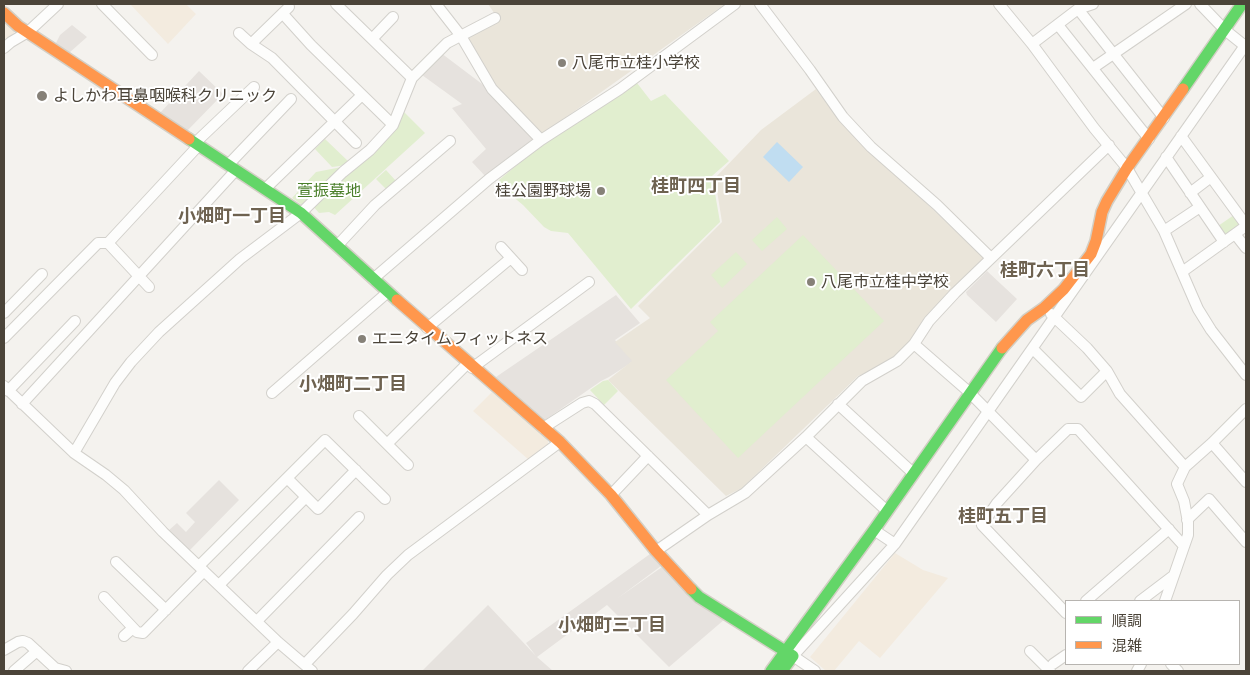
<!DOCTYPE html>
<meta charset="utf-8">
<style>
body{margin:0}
#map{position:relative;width:1250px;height:675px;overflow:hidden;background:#f4f2ee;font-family:Cabin,"Noto Sans JP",sans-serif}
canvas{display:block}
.frame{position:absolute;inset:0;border:5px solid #4b4439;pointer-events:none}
.legend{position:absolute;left:1065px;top:600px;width:175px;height:65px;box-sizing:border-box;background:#fff;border:1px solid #b7b4b0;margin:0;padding:6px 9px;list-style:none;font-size:15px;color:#4b4439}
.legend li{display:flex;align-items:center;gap:10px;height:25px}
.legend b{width:25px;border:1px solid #b7b4b0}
</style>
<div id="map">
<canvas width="1250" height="675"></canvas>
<div class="frame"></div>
<ul class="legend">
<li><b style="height:6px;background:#63d668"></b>順調</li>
<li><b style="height:6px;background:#ff974d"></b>混雑</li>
</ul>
</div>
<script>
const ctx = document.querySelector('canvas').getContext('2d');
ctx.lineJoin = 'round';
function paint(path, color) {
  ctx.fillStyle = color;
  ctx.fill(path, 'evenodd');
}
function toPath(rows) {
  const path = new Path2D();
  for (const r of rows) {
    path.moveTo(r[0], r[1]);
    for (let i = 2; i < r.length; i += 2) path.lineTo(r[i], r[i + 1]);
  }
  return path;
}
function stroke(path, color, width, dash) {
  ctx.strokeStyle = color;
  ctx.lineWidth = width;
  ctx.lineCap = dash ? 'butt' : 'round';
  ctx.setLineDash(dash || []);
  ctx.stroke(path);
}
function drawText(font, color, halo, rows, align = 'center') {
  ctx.font = font + ' Cabin,"Noto Sans JP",sans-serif';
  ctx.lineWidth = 4;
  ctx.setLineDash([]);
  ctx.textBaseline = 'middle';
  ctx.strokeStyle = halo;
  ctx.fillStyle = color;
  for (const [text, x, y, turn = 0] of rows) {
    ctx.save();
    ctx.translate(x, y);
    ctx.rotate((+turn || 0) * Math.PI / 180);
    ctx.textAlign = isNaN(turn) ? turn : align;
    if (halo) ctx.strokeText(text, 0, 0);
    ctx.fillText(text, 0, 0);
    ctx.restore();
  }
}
paint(toPath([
 [130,4,186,4,196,14,168,44],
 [4,19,14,29,14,33,4,43],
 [492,392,548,439,548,445,529,460,473,411],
 [895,553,923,570,948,578,880,658,859,641,834,671,826,671,810,657]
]), '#f3ebdf');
paint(toPath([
 [72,25,87,37,69,53,56,43,60,35],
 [441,53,490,90,533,139,486,177,472,162,486,149,452,108,462,104,422,75],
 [199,71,223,94,186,132,160,113],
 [987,271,1017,299,996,322,967,295,966,292],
 [616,295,640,323,615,340,634,361,609,377,601,381,545,420,496,377],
 [219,480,239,500,189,551,168,531,177,523,186,532,195,522,186,513],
 [650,554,661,566,618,598,662,567,725,619,669,667,607,605,537,657,553,671,422,671,488,605,536,656,526,643]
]), '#e6e2de');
paint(toPath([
 [488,4,725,4,541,135,495,87,467,39,499,20],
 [816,89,839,120,984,258,924,318,910,341,894,357,879,367,858,376,742,488,726,496,608,380,632,361,615,342,650,318,638,306,722,222,715,178,761,130]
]), '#eae5da');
paint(toPath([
 [637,83,651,101,665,94,729,161,712,176,720,222,631,309,568,233,551,231,544,227,523,205,505,190,499,180,537,148],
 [404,112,425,133,335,215,329,212,319,213,312,205,305,207,292,198,316,172,347,166,399,122],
 [325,139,349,162,347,165,332,167,315,149],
 [386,170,396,181,387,190,376,179],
 [1234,215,1240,227,1229,235,1223,235,1218,226],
 [777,217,787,229,762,251,752,240],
 [803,235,884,321,738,458,666,380,718,331,710,322],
 [736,252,747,264,722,288,711,275],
 [608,380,618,391,604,405,590,390,603,381]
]), '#e1eecf');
paint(toPath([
 [777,142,803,167,789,182,763,157]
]), '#c0ddf1');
const street = toPath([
 [102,4,152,55],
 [336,4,412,78],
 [436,4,461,36,492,89,541,140],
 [760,4,810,70,843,117,871,147,937,205,991,258],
 [999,4,1032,44,1094,128,1127,168,1164,231,1198,309,1211,330,1246,375],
 [1200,4,1225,30,1245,46],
 [1078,9,1164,118],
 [283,14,311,45,393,125],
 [1058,25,1149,139],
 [239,33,251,44,272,58,356,143],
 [372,39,393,17],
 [251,44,289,7],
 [1032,44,1078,9,1093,4],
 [4,48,11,42,28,32,58,4],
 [1093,68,1186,4],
 [1181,136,1246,225],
 [195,143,254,87],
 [1166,157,1224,242],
 [228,165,291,99],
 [265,189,362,95],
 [1190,193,1211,177],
 [1164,231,1200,207],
 [1235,234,1246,248],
 [108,243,199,145],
 [337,246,375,205,450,141],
 [501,247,522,270],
 [1182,272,1246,226],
 [373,279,489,179,541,140,620,89,735,4],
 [4,313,42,274],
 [1051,314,1087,348,1107,371,1120,394,1185,467],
 [427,328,511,258],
 [4,338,98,243,108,243,149,287],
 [914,344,969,392,1036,460,1068,429,1078,429,1183,545],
 [1033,349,1081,397,1107,371],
 [472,368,589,282],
 [4,386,74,453,106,475,124,490,163,532,278,642,312,671],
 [8,391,75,321],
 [272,393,388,292],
 [22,404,236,170],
 [838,404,913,473],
 [359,416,408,465],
 [543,428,582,403,589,401,595,404,708,515],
 [806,437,887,511],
 [1212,443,1246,482],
 [387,444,467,364],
 [74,453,115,383,131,362,159,332,240,259,301,213,343,172,370,150,393,125,412,78,447,43,495,18],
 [1036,460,997,503,982,525,1066,613],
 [287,478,318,509,356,470],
 [611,495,648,456],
 [1187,520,1209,499,1246,542],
 [874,530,895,544],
 [656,551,708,515,745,493,806,437,862,381,897,361,914,344,929,321,955,293,1109,145],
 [116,562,166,610],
 [199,566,325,440,385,499],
 [219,585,306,497],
 [104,597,137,632,143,633,204,571],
 [1086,601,1169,529],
 [1140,601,1173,576],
 [1165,601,1188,535,1188,522,1184,501,1177,484,1185,467,1212,443,1246,409],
 [257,621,359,517],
 [124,636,133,628],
 [4,650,18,642,23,641,28,643,55,668,66,671],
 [1030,651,1050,671],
 [305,664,353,614,387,575,408,555,560,442],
 [1053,664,1066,655],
 [1171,664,1178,671],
 [14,671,37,651],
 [248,671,278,642],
 [815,671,793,656,895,544,1246,44],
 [1137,671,1141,664]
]);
const fast = toPath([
 [1183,89,1242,4],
 [189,139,301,213,397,300],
 [691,589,699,597,793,656,782,671],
 [771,671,874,530,1002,348]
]);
const slow = toPath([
 [4,13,18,26,189,139],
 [397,300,560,442,611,495,656,551,691,589],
 [1002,348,1027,320,1044,308,1064,289,1091,254,1096,241,1102,212,1107,201,1127,168,1183,89]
]);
stroke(street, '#d2d0cb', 12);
stroke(fast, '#d3cfc5', 14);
stroke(slow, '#d3cfc5', 14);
stroke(street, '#fdfdfc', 10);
stroke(fast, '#63d668', 11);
stroke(slow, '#ff974d', 11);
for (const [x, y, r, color] of [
 [562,63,5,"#868178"],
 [42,96,6,"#868178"],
 [601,191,5,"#868178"],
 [811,282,5,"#868178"],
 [362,339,5,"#868178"]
]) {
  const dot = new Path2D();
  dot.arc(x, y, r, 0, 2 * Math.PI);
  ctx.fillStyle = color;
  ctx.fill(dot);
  stroke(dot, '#fff', 2);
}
drawText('16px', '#4b4439', '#fff', [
 ["八尾市立桂小学校",572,63],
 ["よしかわ耳鼻咽喉科クリニック",53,96],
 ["桂公園野球場",591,191,"right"],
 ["八尾市立桂中学校",821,282],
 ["エニタイムフィットネス",372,339]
], 'left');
drawText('16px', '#4a7f2a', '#fff', [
 ["萱振墓地",329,191]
]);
drawText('bold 18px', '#6e6250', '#fff', [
 ["桂町四丁目",696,187],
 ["小畑町一丁目",232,217],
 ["桂町六丁目",1045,271],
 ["小畑町二丁目",353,385],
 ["桂町五丁目",1003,517],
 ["小畑町三丁目",612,626]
]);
</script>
